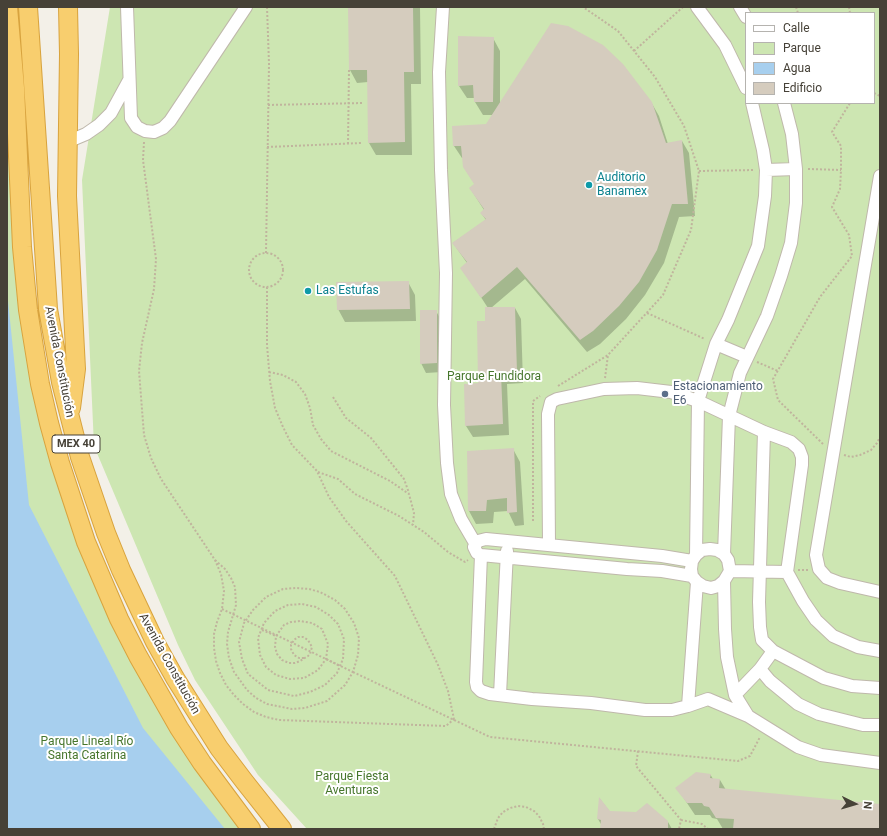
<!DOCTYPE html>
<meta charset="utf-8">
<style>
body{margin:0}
#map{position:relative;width:887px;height:836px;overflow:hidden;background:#f3f0e8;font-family:Roboto,sans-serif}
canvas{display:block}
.frame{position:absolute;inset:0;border:8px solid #464137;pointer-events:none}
.legend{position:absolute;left:745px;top:12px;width:130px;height:92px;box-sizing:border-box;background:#fff;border:1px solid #b5b3af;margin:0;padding:5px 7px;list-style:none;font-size:12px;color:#464137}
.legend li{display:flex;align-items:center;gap:8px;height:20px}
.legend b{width:20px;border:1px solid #b5b3af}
.north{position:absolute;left:835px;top:784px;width:40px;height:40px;-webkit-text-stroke:3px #fff;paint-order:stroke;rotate:95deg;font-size:11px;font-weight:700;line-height:16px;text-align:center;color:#464137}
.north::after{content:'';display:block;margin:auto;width:14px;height:18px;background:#464137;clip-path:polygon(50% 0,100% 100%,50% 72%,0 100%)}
</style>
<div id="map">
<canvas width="887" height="836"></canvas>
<div class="frame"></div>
<ul class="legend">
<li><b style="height:5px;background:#fff"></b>Calle</li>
<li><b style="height:11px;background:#cde6b2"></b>Parque</li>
<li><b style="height:11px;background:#a7cfee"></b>Agua</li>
<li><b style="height:11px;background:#d5ccbe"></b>Edificio</li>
</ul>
<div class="north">N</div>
</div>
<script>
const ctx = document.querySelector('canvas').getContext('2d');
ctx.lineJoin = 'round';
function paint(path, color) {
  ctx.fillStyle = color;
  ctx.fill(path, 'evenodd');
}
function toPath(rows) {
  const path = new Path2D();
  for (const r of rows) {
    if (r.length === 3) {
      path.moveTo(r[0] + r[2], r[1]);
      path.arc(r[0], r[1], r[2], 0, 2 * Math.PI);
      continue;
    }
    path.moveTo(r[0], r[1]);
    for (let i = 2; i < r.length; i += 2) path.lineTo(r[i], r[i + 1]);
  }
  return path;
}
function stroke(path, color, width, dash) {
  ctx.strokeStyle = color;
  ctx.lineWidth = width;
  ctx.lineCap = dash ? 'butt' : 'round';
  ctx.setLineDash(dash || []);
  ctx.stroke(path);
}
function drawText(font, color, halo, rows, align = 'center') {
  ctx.font = font + ' Roboto,sans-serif';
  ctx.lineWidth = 4;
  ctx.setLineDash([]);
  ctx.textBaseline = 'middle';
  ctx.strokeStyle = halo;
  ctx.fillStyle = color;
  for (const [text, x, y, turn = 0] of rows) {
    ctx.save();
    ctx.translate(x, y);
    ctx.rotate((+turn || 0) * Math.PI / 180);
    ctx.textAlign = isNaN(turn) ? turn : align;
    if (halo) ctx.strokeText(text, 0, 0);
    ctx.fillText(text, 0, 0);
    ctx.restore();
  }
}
paint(toPath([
 [110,7,880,7,880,829,307,829,258,775,195,680,178,645,94,446,82,180],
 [746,13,874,13,874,103,746,103],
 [7,84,17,281,25,351,31,384,49,458,77,538,116,632,139,676,186,755,240,829,7,829]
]), '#cde6b2');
paint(toPath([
 [7,291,29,505,143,728,225,829,7,829]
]), '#a7cfee');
paint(toPath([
 [349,7,420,7,421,84,411,84,412,155,376,155,369,143,368,82,357,83,350,70],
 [493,38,500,51,500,104,651,102,659,116,668,144,682,141,689,153,695,216,679,217,664,263,645,295,626,319,600,344,587,352,525,279,491,308,515,308,521,319,523,383,507,384,509,435,473,437,466,426,479,384,488,308,462,268,467,263,453,243,486,220,481,213,484,210,470,188,475,185,463,158,462,158,454,146,487,125,493,115,483,115,475,102,475,98,467,98,459,86],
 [408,282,415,295,416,321,345,322,338,309],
 [436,311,441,320,442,372,426,373,421,363],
 [513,449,520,462,524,525,515,526,508,511,494,512,493,523,476,524,469,511,468,452],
 [710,774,713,779,720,780,726,790,880,805,880,829,723,829,717,819,712,818,710,815,695,815,677,788],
 [600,799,610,812,668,822,672,829,601,829,602,826,598,819]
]), '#0003');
paint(toPath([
 [348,7,413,7,414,72,404,72,405,142,368,143,367,70,349,70],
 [551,23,568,26,603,45,623,64,652,102,666,143,682,140,688,204,672,204,657,250,639,282,619,306,593,331,580,340,517,267,481,298,460,268,467,262,452,243,486,219,480,213,484,209,469,188,474,184,463,167,461,146,453,146,452,126,486,124],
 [458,36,494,37,493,102,474,102,473,85,458,86],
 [409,281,410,309,337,310,336,282],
 [485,307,515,307,517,372,501,373,503,424,465,426,464,384,478,383,477,321,485,321],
 [420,310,437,310,437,363,420,364],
 [514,448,517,512,507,513,507,498,487,500,486,511,468,511,467,451],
 [696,772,711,774,710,778,720,779,719,788,880,804,880,829,733,829,734,819,716,818,709,807,704,806,702,803,687,803,675,788],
 [599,797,610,811,636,812,647,803,668,821,668,829,600,829,601,820,597,819]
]), '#d5ccbe');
const minor = toPath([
 [127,7,131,118,137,127,145,131,154,132,163,128,170,121,246,7],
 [443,7,439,72,441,170,446,273,444,405,447,463,451,494,461,519,475,543],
 [697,7,725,45,746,88],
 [740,7,746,17],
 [67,142,86,134,99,125,111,113,129,80],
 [766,170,796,169],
 [880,176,816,555,819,569,827,578,840,583,880,592],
 [716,344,747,357],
 [549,545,548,414,551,402,557,399,604,389,637,388,671,392,698,401,764,432,791,442,799,449,802,457,802,465,787,572],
 [724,554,729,416,740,373,767,316,781,276,791,243,796,203,796,169,792,134,784,103],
 [481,555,476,682,477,687,481,691,490,694,532,699,591,703,645,710,672,710,688,706],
 [696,555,702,550,710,549,717,550,724,554,728,560,730,571,724,581,718,586,711,588,703,586,697,582,692,576,691,569,692,561,696,555,698,401,716,344,728,320,758,246,765,196,766,170,763,150,752,103],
 [692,561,662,556,486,539,478,541,474,547,477,553,481,555,627,569,662,571,692,576],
 [730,571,787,572,803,601,816,620,833,636,858,647,880,651],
 [724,581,725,629,727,657,735,695,748,716],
 [697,582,688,706,708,699,748,716,798,747,821,755,880,763],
 [773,651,824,678,852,686,880,688],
 [760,669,770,681,798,704,819,714,863,725,880,725],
 [500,695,507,551],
 [735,695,760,669,773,651,762,640,760,627,759,602,764,432]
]);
const highway = toPath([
 [8,7,15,88,22,247,28,310,40,384,49,423,60,463,86,542,119,619,138,656,179,728,202,763,251,829],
 [28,7,48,309,61,382,80,457,106,533,121,570,155,642,175,678,219,748,244,781,282,829],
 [68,7,69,54,67,196,76,369,71,408]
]);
stroke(minor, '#bfb8ab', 14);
stroke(highway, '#d8a33e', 20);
stroke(toPath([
 [796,7,798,13],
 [849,7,850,13],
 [634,51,683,7],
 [874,93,880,96],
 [268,105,362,103],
 [144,142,143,160,156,259,154,289,142,343,139,371,144,435,151,458,161,479,215,560,221,574,224,591,222,609,217,622,214,634,214,648,216,661,220,673,226,685,234,695,243,704,254,712,266,717,279,720,446,726,454,719],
 [348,144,349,70],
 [267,147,361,143],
 [808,169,841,170],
 [699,171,754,170],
 [266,253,269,64,267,7],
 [266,270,17],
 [267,287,267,345,270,381,275,408,283,427,292,445,317,471,329,497,346,521,395,576,438,665,448,691,454,719],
 [647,313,705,339],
 [757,362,778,371],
 [269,372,283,375,296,382,305,394,310,408,313,425,321,439,331,451,390,481,409,494,414,513,413,525],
 [605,378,608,355],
 [558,386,608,355,663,295,691,230,699,171,684,126,655,77,618,31,583,7],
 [333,397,346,418,371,438,404,479,409,493],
 [823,444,778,400,773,379,820,297,852,256,849,235,832,207,840,189,841,170,841,146,832,132,850,103],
 [844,455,851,457,860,455,871,450,877,443,880,437],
 [318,472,338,479,355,494,399,516,424,532,448,552,465,562,468,560],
 [533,521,533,401,540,396],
 [215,560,225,569,231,578,235,587,236,605,228,632,227,644,229,658,234,672,247,690,256,698,267,704,292,709,305,708,327,701,345,685,353,672,358,655,359,638,354,623,345,609,335,600,320,592,309,589,296,588,283,589,266,597,253,610,244,623,239,642,242,659,248,674,268,690,294,696,310,692,325,685,337,673,343,659,344,639,338,624,329,615,316,607,302,604,288,605,275,611,264,623,258,638,260,655,266,667,276,675,290,679,304,678,318,670,326,659,328,644,322,629,312,623,300,621,291,622,284,625,276,636,275,647,277,654,282,660,289,663,295,663,300,661,308,656,310,654,312,647,308,640,303,637,298,637,294,640,291,645,291,649,294,655,299,658,305,658],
 [798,570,808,570],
 [262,630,276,636],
 [326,659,340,666],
 [353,672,490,737,738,761,750,756,760,737],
 [638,751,636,766,681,820,679,829],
 [681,820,702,824,708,829],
 [494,829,498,818,503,812,510,808,518,806,526,807,534,811,539,816,543,824,544,829]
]), '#c0b49d', 2, [2, 2]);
stroke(minor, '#fff', 12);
stroke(highway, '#f8ce6e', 18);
stroke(toPath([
 [222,609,353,672]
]), '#c0b49d', 2, [2, 2]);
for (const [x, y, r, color] of [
 [589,185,4,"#0f9aa8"],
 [308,291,4,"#0f9aa8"],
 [665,394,4,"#5c6f8a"]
]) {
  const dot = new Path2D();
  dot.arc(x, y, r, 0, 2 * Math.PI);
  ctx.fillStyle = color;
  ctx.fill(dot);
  stroke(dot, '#fff', 1.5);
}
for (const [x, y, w] of [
 [76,444,48]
]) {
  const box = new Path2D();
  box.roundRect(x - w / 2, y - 9, w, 18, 3);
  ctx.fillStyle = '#fff';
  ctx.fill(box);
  stroke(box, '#464137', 1);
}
drawText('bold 11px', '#464137', null, [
 ["MEX 40",76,444]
]);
drawText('12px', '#0d838f', '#fff', [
 ["Auditorio",597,178],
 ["Banamex",597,192],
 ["Las Estufas",316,291]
], 'left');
drawText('12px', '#464137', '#fff', [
 ["Avenida Constitución",59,362,79],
 ["Avenida Constitución",169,664,61]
]);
drawText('12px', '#46762c', '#fff', [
 ["Parque Fundidora",494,377],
 ["Parque Lineal Río",87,742],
 ["Santa Catarina",87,756],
 ["Parque Fiesta",352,777],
 ["Aventuras",352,791]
]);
drawText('12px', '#4e5e75', '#fff', [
 ["Estacionamiento",673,387],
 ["E6",673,401]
], 'left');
</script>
